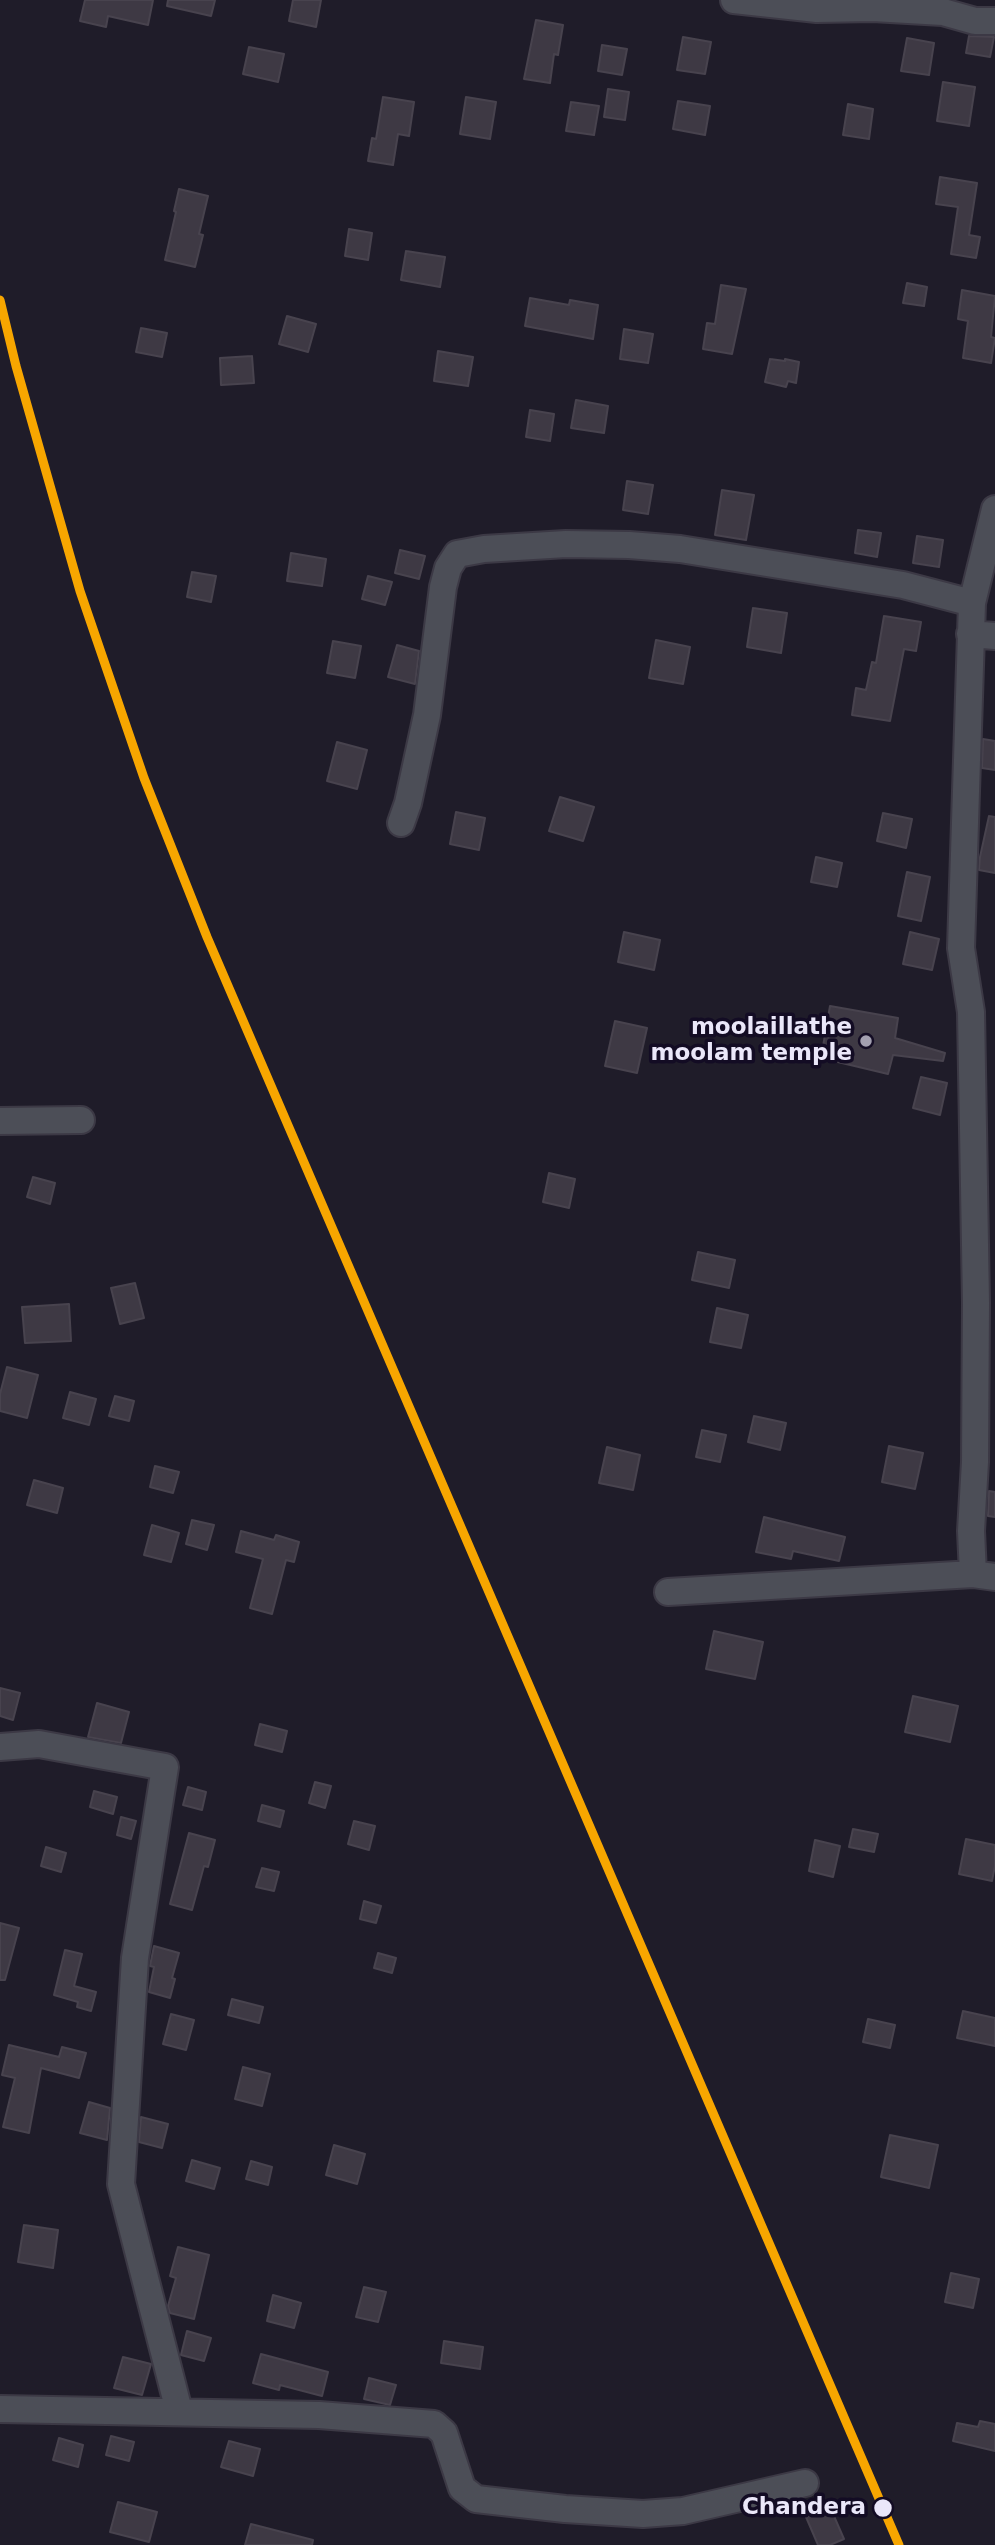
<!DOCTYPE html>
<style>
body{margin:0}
canvas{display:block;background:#1f1c29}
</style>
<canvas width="995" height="2545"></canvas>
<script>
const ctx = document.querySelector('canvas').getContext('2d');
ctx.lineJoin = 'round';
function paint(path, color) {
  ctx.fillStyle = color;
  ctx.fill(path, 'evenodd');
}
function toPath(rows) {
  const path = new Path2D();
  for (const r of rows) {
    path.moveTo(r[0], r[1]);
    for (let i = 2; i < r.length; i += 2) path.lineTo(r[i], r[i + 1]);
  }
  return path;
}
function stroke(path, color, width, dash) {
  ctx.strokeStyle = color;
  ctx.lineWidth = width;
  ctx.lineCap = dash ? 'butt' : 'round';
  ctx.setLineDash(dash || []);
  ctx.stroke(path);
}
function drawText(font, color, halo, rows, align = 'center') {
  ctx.font = font + ' "DejaVu Sans",sans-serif';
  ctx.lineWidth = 7;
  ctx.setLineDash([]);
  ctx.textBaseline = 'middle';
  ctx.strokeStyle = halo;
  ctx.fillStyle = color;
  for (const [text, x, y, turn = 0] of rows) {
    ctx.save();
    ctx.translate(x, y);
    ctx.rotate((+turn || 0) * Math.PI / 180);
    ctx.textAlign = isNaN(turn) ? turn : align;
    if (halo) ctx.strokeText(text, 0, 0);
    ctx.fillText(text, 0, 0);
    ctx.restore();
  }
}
const building = toPath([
 [85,0,153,0,148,25,108,16,106,27,80,21,85,0],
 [168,0,215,0,211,16,167,6,168,0],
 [293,0,321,0,316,27,289,21,293,0],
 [536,20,563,25,558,55,554,54,550,83,524,79,536,20],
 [969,36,994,37,990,57,966,53,969,36],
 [683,37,711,42,705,74,677,70,683,37],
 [907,38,934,43,929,75,901,71,907,38],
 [602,45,627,49,622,75,598,71,602,45],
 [249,47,284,54,278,82,243,74,249,47],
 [943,82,975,87,969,126,937,121,943,82],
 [608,89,629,92,625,120,604,117,608,89],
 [383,97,414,102,409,136,398,134,393,165,368,161,372,138,376,139,383,97],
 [466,97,496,102,490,139,460,134,466,97],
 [678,101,710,106,705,135,673,129,678,101],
 [571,102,599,106,594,135,566,131,571,102],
 [848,104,873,109,869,139,843,135,848,104],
 [940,177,977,183,969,235,980,237,976,258,951,254,958,207,936,204,940,177],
 [179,189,208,196,199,234,203,235,195,267,165,260,176,212,174,211,179,189],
 [349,229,372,233,368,260,345,256,349,229],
 [406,251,445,257,440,287,401,280,406,251],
 [907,283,927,287,924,306,903,303,907,283],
 [721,285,746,289,732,354,703,349,707,323,715,324,721,285],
 [962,290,995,296,991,337,995,338,991,363,963,358,968,321,958,319,962,290],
 [530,298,569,305,570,300,598,305,593,339,525,326,530,298],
 [287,316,316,324,308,352,279,344,287,316],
 [141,328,167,333,162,357,136,352,141,328],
 [624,329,653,334,648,363,620,359,624,329],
 [438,351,473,357,468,386,434,381,438,351],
 [252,356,254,383,221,385,220,358,252,356],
 [770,359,785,361,785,359,799,362,796,383,788,381,786,387,765,382,770,359],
 [576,400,608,406,604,433,571,428,576,400],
 [530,410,554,414,550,441,526,437,530,410],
 [627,481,653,485,648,514,623,510,627,481],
 [722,490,754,495,746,540,715,535,722,490],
 [858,530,881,533,877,557,855,553,858,530],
 [917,536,943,540,939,567,913,563,917,536],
 [400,550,425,556,419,579,395,573,400,550],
 [291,553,326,559,322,586,287,581,291,553],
 [192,572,216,576,211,602,187,597,192,572],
 [368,576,392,582,385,605,362,599,368,576],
 [753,608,787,613,781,653,747,647,753,608],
 [884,616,921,622,916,651,904,649,890,721,852,715,856,688,866,690,872,662,876,663,884,616],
 [656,640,690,647,683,684,649,678,656,640],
 [333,641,361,646,355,678,327,673,333,641],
 [397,645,419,651,415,684,388,677,397,645],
 [983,739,995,741,995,770,982,768,983,739],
 [337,742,367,750,357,789,327,781,337,742],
 [560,797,594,807,583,841,549,831,560,797],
 [456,812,485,818,479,850,450,844,456,812],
 [883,813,912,819,906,848,877,841,883,813],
 [989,816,995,817,995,873,979,870,980,857,989,816],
 [816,857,842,863,837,887,811,882,816,857],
 [907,872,930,877,921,921,898,916,907,872],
 [624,932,660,940,654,970,618,962,624,932],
 [910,932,939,939,932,970,903,964,910,932],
 [830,1006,898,1018,895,1038,945,1053,943,1061,893,1055,888,1074,821,1058,830,1006],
 [615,1021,647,1028,637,1073,605,1066,615,1021],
 [921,1077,947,1083,940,1115,913,1108,921,1077],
 [549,1173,575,1179,569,1208,543,1202,549,1173],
 [33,1177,55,1183,50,1204,27,1197,33,1177],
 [698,1252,735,1260,729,1288,692,1280,698,1252],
 [135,1283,144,1318,120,1324,111,1288,135,1283],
 [69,1304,71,1341,25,1343,22,1307,69,1304],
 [717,1308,748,1315,741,1348,710,1342,717,1308],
 [7,1367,38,1375,27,1418,0,1411,0,1394,7,1367],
 [70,1392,96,1399,89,1425,63,1418,70,1392],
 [115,1396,134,1401,129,1421,109,1416,115,1396],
 [754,1416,786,1423,780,1450,748,1442,754,1416],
 [702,1430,726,1435,720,1462,696,1457,702,1430],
 [889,1446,923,1453,915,1489,882,1482,889,1446],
 [607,1447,640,1455,633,1490,599,1483,607,1447],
 [155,1466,179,1472,173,1493,150,1487,155,1466],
 [34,1480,63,1488,57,1513,27,1505,34,1480],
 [989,1491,995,1492,995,1517,988,1516,989,1491],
 [764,1517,845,1537,839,1561,793,1551,791,1559,756,1552,764,1517],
 [192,1520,214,1525,207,1550,186,1544,192,1520],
 [152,1525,179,1533,171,1562,144,1555,152,1525],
 [241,1531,274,1540,276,1535,299,1542,294,1562,286,1560,272,1614,250,1608,263,1559,236,1552,241,1531],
 [714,1631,763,1642,755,1679,706,1669,714,1631],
 [0,1688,20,1693,13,1720,0,1716,0,1688],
 [913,1696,958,1706,950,1742,905,1732,913,1696],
 [97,1703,129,1712,121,1743,88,1737,97,1703],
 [260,1724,287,1731,282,1752,255,1745,260,1724],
 [315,1782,331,1786,325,1808,309,1803,315,1782],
 [188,1787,206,1792,202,1810,183,1805,188,1787],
 [94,1791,117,1797,113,1814,90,1807,94,1791],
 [262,1805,284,1811,280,1827,258,1821,262,1805],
 [121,1817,136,1821,131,1839,117,1835,121,1817],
 [354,1821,375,1826,369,1850,348,1844,354,1821],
 [853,1829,878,1834,874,1852,849,1847,853,1829],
 [189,1833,215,1840,208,1867,204,1866,192,1910,170,1904,189,1833],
 [966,1839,995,1845,995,1866,992,1881,959,1874,966,1839],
 [815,1840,840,1846,833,1877,809,1871,815,1840],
 [46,1847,66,1853,61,1872,41,1866,46,1847],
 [262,1868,279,1872,274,1891,256,1887,262,1868],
 [364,1901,381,1906,376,1923,360,1919,364,1901],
 [0,1923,19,1928,5,1980,0,1980,0,1923],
 [154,1946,179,1953,172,1978,175,1979,170,1998,149,1992,154,1967,150,1966,154,1946],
 [65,1950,82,1954,74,1986,96,1992,91,2011,77,2007,78,2002,54,1995,65,1950],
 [378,1953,396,1958,392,1973,374,1968,378,1953],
 [232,1999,263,2007,259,2023,228,2015,232,1999],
 [963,2011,995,2018,995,2046,957,2038,963,2011],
 [171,2014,194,2020,186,2050,163,2044,171,2014],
 [868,2019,895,2025,890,2048,863,2042,868,2019],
 [9,2045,59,2057,62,2047,86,2053,79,2078,41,2068,29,2133,3,2127,15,2078,2,2075,9,2045],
 [243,2067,270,2074,262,2106,235,2099,243,2067],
 [89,2102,110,2108,107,2140,80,2133,89,2102],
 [141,2117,168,2124,162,2148,139,2142,141,2117],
 [890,2135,938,2145,929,2188,881,2177,890,2135],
 [334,2145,365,2154,357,2184,326,2175,334,2145],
 [192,2160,220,2168,214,2189,186,2181,192,2160],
 [251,2161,272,2167,268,2185,246,2179,251,2161],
 [24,2225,58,2230,53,2268,18,2262,24,2225],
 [178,2247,209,2255,194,2319,170,2313,168,2306,176,2278,170,2276,178,2247],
 [951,2273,979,2279,973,2308,945,2302,951,2273],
 [364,2287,386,2292,378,2322,356,2317,364,2287],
 [273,2295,301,2303,294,2328,267,2321,273,2295],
 [187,2331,211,2338,204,2361,181,2355,187,2331],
 [444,2341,483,2347,480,2369,441,2363,444,2341],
 [261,2354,328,2372,322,2396,280,2385,279,2390,253,2383,261,2354],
 [123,2357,151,2364,142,2395,114,2388,123,2357],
 [369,2378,396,2385,390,2405,364,2399,369,2378],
 [980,2421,995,2424,995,2451,953,2441,957,2423,978,2427,980,2421],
 [111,2436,134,2442,129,2461,106,2455,111,2436],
 [59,2438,83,2445,78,2467,53,2460,59,2438],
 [229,2441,260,2449,253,2476,221,2467,229,2441],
 [118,2502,157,2512,149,2542,110,2532,118,2502],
 [830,2507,844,2539,830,2545,818,2545,806,2517,830,2507],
 [251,2524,313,2540,312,2545,245,2545,251,2524]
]);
paint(building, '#3e3944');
stroke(building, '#48434e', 2);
const minor = toPath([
 [734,0,817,9,873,8,943,12,975,21,995,21],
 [995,509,972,603,961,948,971,1012,976,1303,975,1462,971,1531,973,1574,995,1577],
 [970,634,995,636],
 [401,823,408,803,427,715,443,587,448,568,457,554,484,549,566,544,629,545,680,549,903,585,972,603],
 [0,1121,81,1120],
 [668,1592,973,1574],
 [0,1747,39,1744,165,1767,135,1958,121,2184,179,2411],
 [0,2409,319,2415,434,2424,444,2433,462,2488,476,2499,565,2509,643,2514,683,2511,805,2483]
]);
stroke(minor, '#3c3945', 30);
stroke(minor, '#4c4e57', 26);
stroke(toPath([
 [0,300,16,366,80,591,144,778,207,937,899,2545]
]), '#f7a600', 9);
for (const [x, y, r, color] of [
 [866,1041,7,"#a3a0b0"],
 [883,2508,10,"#eae7f9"]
]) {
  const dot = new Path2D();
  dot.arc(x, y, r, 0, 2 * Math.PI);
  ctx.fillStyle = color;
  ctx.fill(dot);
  stroke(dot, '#130c24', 2.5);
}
drawText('bold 23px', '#eae7f9', '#130c24', [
 ["moolaillathe",852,1028],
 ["moolam temple",852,1054]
], 'right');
drawText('bold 23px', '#eae7f9', '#130c24', [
 ["Chandera",866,2508]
], 'right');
</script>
